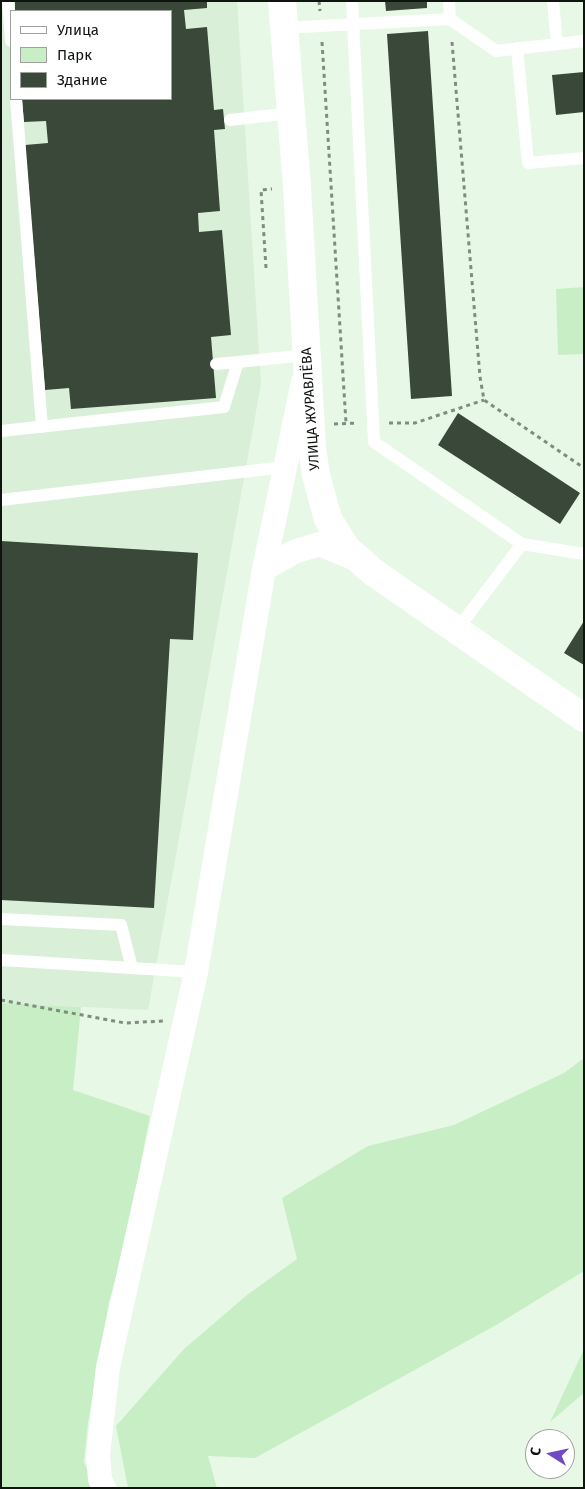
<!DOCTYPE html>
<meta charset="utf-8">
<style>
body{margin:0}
#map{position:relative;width:585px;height:1489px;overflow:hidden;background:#e8f8e6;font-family:"Fira Sans",sans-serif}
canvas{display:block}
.frame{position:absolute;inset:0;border:2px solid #0f140f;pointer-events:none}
.legend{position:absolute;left:10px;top:10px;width:162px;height:90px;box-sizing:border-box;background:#fff;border:1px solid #9fa19f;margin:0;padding:6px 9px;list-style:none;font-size:15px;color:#0f140f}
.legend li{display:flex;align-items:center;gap:10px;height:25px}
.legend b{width:25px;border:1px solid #9fa19f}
.north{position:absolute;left:525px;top:1429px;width:50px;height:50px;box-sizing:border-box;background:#fff;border:1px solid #9fa19f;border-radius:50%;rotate:280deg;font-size:14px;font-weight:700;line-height:20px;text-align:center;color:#0f140f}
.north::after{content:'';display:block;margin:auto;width:18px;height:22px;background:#6f4ac3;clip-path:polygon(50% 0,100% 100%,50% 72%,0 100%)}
</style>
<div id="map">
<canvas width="585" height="1489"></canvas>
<div class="frame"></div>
<ul class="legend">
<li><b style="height:6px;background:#fff"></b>Улица</li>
<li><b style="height:14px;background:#c8eec6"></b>Парк</li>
<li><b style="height:14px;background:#3a483a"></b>Здание</li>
</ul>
<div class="north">С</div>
</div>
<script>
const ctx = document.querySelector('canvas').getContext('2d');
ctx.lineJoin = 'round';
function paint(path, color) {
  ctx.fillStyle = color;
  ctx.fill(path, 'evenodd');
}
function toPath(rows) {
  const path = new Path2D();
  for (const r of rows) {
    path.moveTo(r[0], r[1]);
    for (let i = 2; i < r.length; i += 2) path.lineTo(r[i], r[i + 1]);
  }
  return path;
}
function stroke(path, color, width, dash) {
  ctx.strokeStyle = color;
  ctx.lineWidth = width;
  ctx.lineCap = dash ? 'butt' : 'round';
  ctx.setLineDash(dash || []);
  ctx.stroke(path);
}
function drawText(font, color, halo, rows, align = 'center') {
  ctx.font = font + ' "Fira Sans",sans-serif';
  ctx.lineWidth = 5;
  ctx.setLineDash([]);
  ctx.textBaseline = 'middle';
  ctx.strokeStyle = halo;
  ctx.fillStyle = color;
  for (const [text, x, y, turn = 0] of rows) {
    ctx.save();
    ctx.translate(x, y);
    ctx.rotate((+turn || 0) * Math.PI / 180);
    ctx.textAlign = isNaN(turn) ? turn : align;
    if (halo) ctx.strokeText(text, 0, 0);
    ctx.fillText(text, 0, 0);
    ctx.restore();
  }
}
paint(toPath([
 [1,1,237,1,261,384,148,1010,1,1003],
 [11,11,171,11,171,99,11,99]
]), '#d9efd7');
paint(toPath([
 [584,287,584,354,558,355,556,289],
 [1,1003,81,1007,73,1090,150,1116,124,1250,109,1302,88,1423,84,1462,95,1488,1,1488],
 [584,1058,584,1271,498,1324,255,1458,208,1456,217,1488,128,1488,116,1426,184,1349,247,1295,297,1259,282,1198,368,1146,454,1125,564,1073],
 [584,1349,584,1393,550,1422]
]), '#c8eec6');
paint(toPath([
 [15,1,207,1,207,8,184,10,186,29,207,27,214,110,223,109,225,129,214,130,220,211,198,213,199,232,222,230,231,335,211,337,216,398,71,409,69,388,45,390,25,145,48,143,46,121,24,122,22,99,171,99,171,11,15,11],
 [385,1,427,1,427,8,386,11],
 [428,31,452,396,411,399,387,34],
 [584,72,584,112,556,115,552,75],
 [458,413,580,493,560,524,438,445],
 [1,541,198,553,193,640,170,639,154,908,1,900],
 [584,621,584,665,564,653]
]), '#3a483a');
stroke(toPath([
 [319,1,320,11],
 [322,42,346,423],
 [452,42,480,377,484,400,584,468],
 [266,268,261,190,272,189],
 [389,423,415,423,484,400],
 [334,424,358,423],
 [1,1000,125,1023,163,1021]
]), '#818c80', 3, [4, 4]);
stroke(toPath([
 [8,1,11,41],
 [352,1,374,442,522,544],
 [449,1,450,19],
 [553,1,557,44],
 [283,28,450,19,496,51,584,41],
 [517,48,528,163,584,158],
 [16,99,42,427],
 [230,120,291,113],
 [216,364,238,362],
 [1,431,224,407,238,362,308,355],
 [1,500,285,467],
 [456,631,522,544,584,554],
 [1,919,121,925,132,968],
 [1,960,196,972]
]), '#fff', 12);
stroke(toPath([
 [264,569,294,552,319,544,358,560],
 [104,1488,100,1479,98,1455,108,1367,196,972,264,569,303,382]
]), '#fff', 24);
stroke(toPath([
 [282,1,297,186,312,448,316,475,328,519,346,548,373,572,584,718]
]), '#fff', 28);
drawText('14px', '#0f140f', '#fff', [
 ["УЛИЦА ЖУРАВЛЁВА",311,409,-94]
]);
</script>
